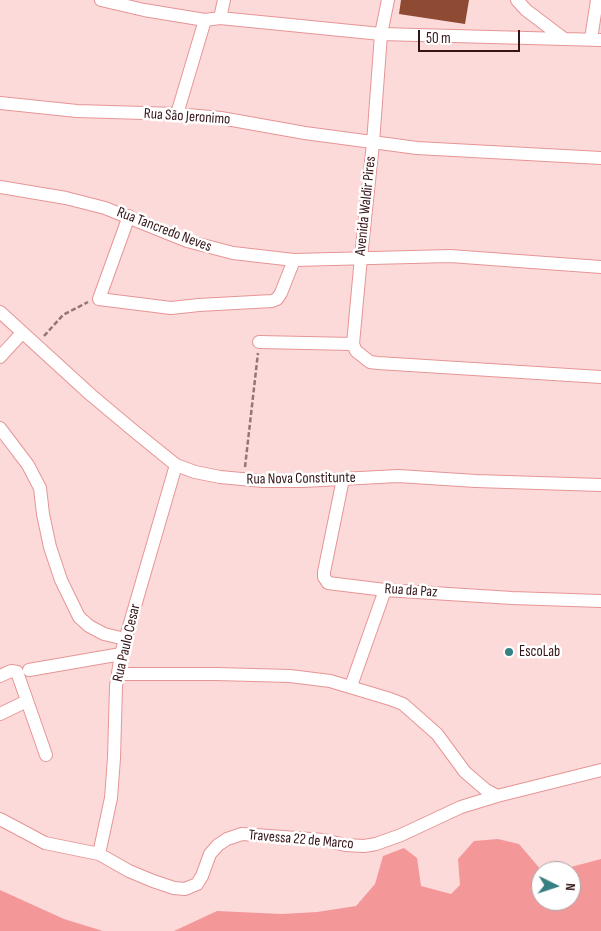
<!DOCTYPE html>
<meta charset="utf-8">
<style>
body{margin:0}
#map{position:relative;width:601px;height:931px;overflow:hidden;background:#fddada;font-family:"Sofia Sans Condensed",sans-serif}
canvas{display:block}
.north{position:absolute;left:531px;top:861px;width:50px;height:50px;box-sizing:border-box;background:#fff;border:1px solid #aea2a3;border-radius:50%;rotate:94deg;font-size:14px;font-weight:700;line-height:20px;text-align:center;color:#351618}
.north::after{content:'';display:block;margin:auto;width:18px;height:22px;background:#367f82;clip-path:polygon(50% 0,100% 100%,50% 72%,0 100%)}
.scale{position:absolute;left:418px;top:30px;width:102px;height:22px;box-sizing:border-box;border:2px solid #351618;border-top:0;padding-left:6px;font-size:15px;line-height:18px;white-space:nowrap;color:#351618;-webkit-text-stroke:4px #fff;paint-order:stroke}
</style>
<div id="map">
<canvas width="601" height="931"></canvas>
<div class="north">N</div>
<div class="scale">50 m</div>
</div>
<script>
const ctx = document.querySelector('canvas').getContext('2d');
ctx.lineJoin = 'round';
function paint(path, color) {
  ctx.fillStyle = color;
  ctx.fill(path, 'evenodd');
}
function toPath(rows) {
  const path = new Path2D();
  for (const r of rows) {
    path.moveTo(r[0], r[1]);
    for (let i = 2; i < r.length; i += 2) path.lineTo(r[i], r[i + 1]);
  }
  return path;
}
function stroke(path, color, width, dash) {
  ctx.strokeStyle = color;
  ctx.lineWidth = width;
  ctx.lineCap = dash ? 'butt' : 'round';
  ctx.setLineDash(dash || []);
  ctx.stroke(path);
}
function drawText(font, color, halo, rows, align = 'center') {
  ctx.font = font + ' "Sofia Sans Condensed",sans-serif';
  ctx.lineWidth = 5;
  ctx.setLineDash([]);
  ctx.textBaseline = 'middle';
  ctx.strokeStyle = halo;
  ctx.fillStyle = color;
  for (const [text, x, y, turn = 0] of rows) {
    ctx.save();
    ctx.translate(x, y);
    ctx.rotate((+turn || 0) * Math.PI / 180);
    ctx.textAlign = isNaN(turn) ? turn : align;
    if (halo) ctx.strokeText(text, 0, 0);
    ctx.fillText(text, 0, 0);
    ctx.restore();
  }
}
paint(toPath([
 [498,839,519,844,542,871,541,901,571,901,571,871,556,871,601,859,601,931,174,931,217,911,282,914,317,912,356,906,375,884,383,856,404,848,417,858,421,886,451,894,460,885,458,859,474,841],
 [0,890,64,919,103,931,0,931]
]), '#f49799');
paint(toPath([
 [401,0,469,0,465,24,399,14]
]), '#8f4a34');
const street = toPath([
 [101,0,144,10,205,20,220,18,381,34,601,40],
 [388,0,381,34,373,143,361,257,353,344,356,351,370,362,378,363,601,377],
 [517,0,526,10,563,38],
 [220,18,224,0],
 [591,39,597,0],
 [0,103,77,111,177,114,221,118,305,133,417,148,601,158],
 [177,114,205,20],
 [0,187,66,198,105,208,187,241,233,253,294,260,450,256,601,267],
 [129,216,99,299,171,308,199,305,272,301,277,299,281,293,294,260],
 [0,312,91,395,134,431,176,465,195,472,220,477,263,481,303,481,398,476,476,481,601,485],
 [259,342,353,344],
 [0,357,22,333],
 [0,428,28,465,40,488,43,514,50,547,61,580,79,617,89,626,104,634,125,639],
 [343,479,324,572,324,577,328,583,385,590,512,598,601,601],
 [29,670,121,654],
 [118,674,216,674,290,676,330,681,390,699,403,704,437,734,465,772,486,790,497,796],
 [0,676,11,671,17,672,46,755],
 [351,686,385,590],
 [0,714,27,701],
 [0,819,45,843,99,854,129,871,153,881,174,888,185,889,197,884,202,876,210,854,218,845,227,839,242,834,324,840,345,845,364,846,376,844,401,835,461,807,497,796,601,770],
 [99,854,111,798,114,758,116,686,121,654,176,465]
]);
stroke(street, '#e69596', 14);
stroke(toPath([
 [44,336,63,315,88,302],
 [245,467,258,353]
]), '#957475', 2.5, [5, 2.5]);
stroke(street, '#fff', 12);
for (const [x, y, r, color] of [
 [509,652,5,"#367f82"]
]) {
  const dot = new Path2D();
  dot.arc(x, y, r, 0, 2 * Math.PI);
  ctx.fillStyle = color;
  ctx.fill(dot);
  stroke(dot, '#fff', 2);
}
drawText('15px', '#351618', '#fff', [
 ["Rua São Jeronimo",187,117,4],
 ["Avenida Waldir Pires",366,206,-84],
 ["Rua Tancredo Neves",164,230,21],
 ["Rua Nova Constitunte",301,479,-1],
 ["Rua da Paz",411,591,4],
 ["Rua Paulo Cesar",127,643,-77],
 ["Travessa 22 de Marco",301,840,5]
]);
drawText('15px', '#351618', '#fff', [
 ["EscoLab",519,652]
], 'left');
</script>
